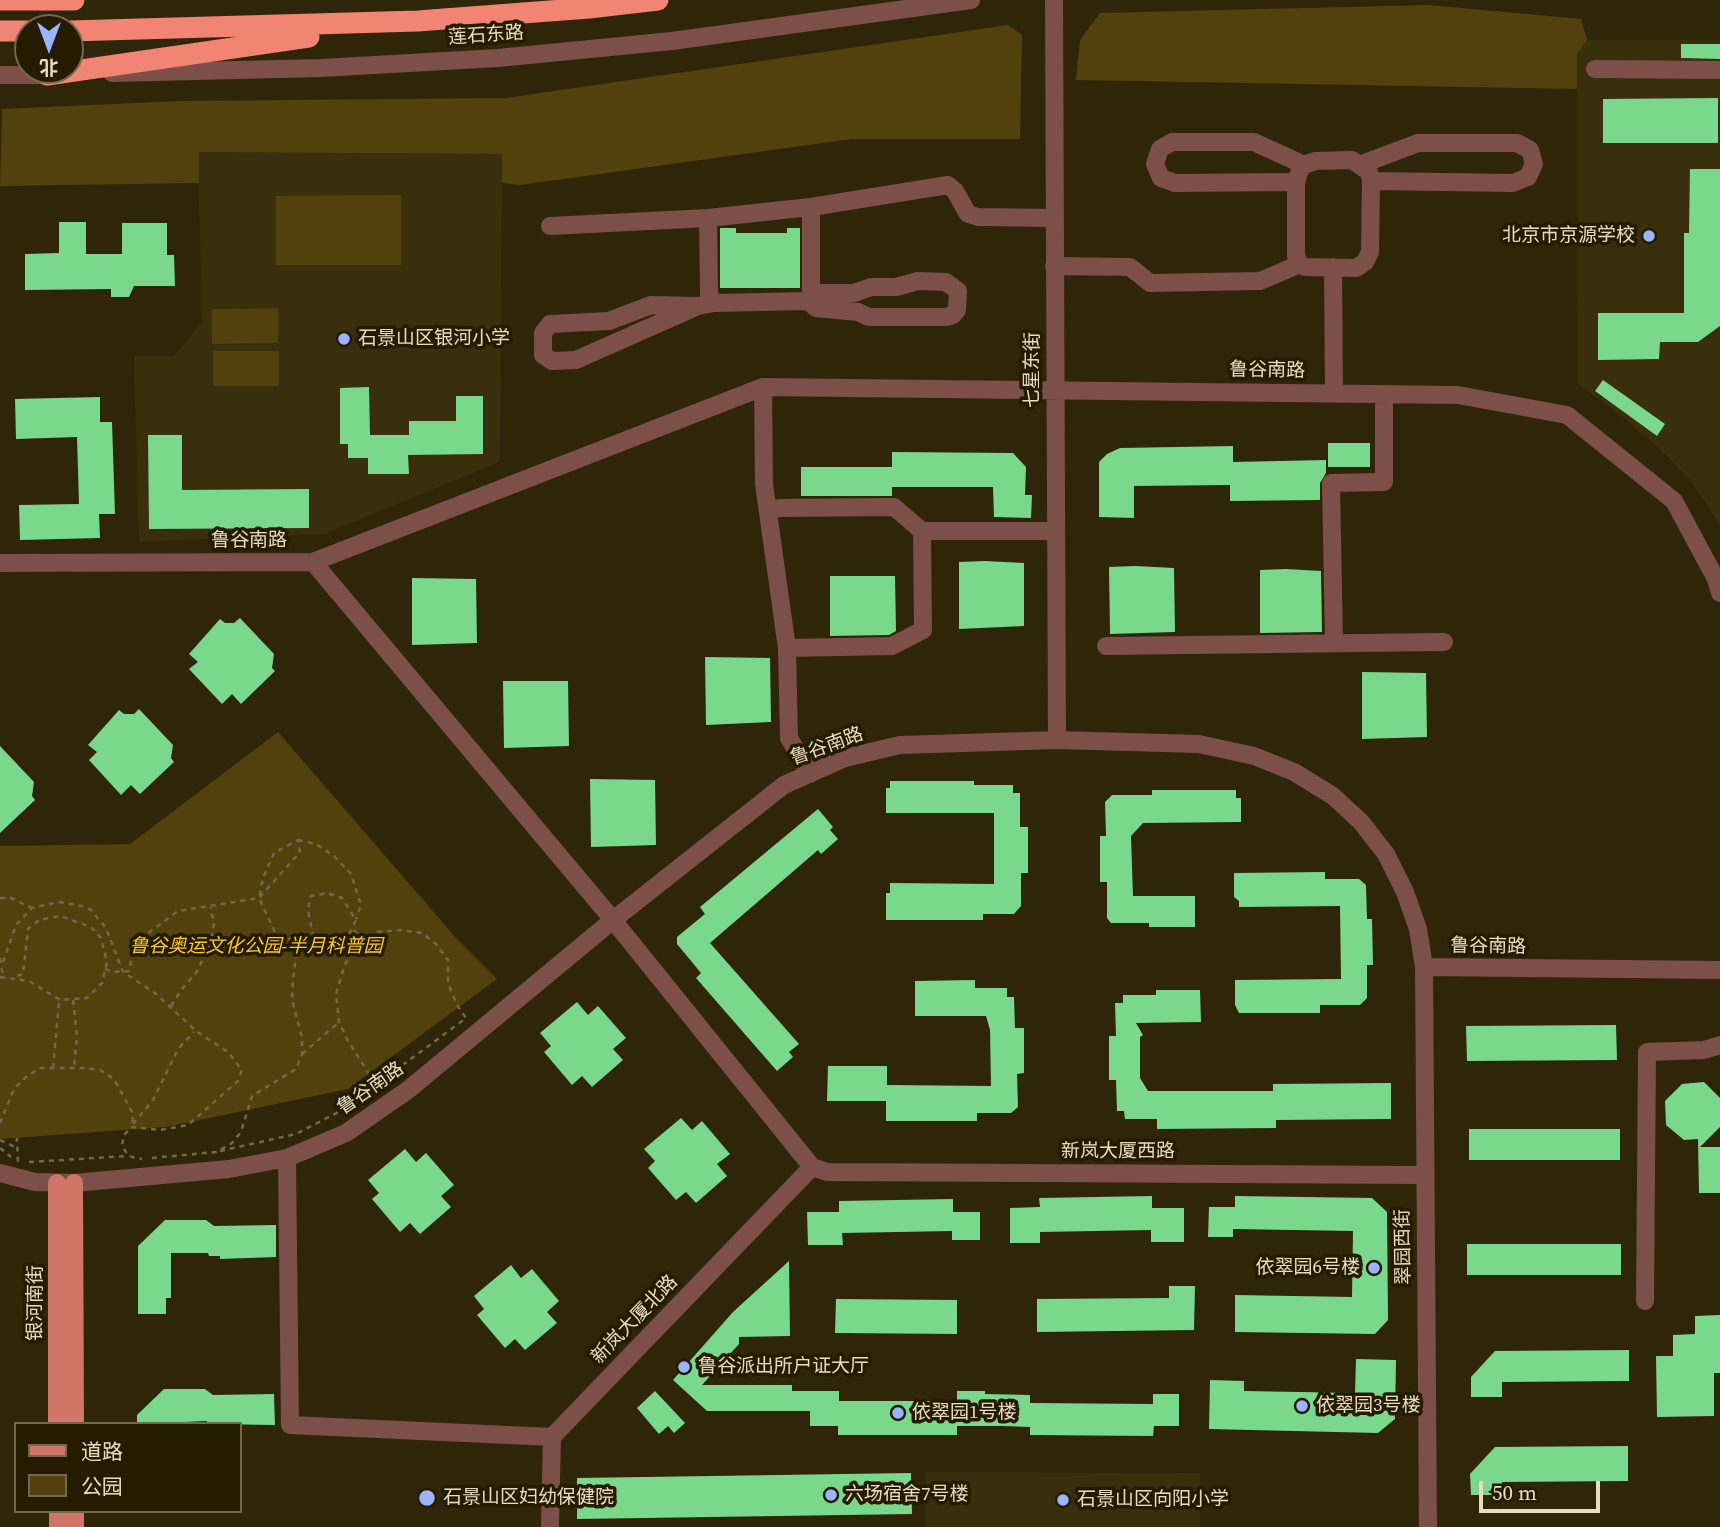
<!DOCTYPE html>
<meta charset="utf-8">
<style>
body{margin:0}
#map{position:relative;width:1720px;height:1527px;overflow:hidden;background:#2f2508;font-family:"Source Serif 4","Noto Sans SC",serif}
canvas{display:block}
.legend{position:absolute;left:14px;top:1422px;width:228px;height:91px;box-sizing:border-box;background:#251b00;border:2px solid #73684d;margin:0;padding:9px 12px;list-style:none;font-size:21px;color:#e7dcc1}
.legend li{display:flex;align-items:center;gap:14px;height:35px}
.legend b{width:35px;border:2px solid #73684d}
.north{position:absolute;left:14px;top:14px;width:70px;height:70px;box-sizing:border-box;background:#251b00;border:2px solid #73684d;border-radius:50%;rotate:180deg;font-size:19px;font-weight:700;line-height:28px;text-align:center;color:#e7dcc1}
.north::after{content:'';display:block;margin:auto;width:24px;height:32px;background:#9bb4fd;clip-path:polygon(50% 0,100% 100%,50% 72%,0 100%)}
.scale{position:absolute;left:1479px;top:1481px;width:121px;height:32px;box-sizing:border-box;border:4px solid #e7dcc1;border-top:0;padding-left:9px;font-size:21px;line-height:24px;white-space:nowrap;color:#e7dcc1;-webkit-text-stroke:5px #251b00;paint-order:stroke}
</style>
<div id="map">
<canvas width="1720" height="1527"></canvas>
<ul class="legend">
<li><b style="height:9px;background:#d17568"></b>道路</li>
<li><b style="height:19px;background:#52410c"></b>公园</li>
</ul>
<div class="north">北</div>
<div class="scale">50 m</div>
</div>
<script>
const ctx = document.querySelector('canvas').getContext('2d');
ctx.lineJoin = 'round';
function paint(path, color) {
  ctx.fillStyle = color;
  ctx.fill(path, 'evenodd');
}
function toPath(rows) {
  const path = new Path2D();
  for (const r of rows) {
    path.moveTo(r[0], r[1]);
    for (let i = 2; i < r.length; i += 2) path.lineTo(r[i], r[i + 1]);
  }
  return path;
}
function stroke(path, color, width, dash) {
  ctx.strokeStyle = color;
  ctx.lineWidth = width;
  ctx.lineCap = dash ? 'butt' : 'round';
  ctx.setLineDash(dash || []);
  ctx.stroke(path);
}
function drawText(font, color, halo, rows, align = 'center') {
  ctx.font = font + ' "Source Serif 4","Noto Sans SC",serif';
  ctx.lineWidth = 7;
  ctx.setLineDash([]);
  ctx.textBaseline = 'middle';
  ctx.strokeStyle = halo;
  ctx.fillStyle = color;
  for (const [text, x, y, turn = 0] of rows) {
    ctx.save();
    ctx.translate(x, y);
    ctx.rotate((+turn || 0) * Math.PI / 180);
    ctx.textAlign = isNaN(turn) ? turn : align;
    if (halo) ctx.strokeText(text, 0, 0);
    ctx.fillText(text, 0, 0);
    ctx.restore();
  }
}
paint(toPath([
 [1587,40,1720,40,1720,524,1689,479,1666,455,1623,417,1578,384,1577,54],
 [198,152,502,154,500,462,324,534,139,542,134,356,174,356,202,322],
 [926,1472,1200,1473,1200,1527,925,1527]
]), '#3a2f0d');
paint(toPath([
 [1429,5,1581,19,1587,40,1577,54,1577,89,1076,80,1080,40,1100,13],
 [1008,25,1022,35,1020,139,852,139,520,185,502,183,502,154,199,152,199,183,0,186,2,109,180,101,506,98],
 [401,195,401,265,276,265,276,196],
 [278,308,278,343,212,344,212,309],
 [213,351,279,351,279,386,213,386],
 [278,732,457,939,497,979,348,1089,166,1127,0,1139,0,846,130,844]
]), '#52410c');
paint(toPath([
 [1681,44,1720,44,1720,59,1681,58],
 [1718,98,1718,143,1603,143,1603,99],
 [1690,169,1720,169,1720,326,1698,342,1660,342,1659,359,1598,360,1598,313,1684,313,1684,233,1689,233],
 [59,222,86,222,86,254,122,254,122,223,167,223,167,255,174,255,175,286,134,286,129,297,111,297,111,289,25,290,25,254,59,253],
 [720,228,736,228,736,233,787,233,787,228,800,228,800,288,720,288],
 [1603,380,1665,424,1657,436,1595,391],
 [369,387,370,435,409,435,409,421,456,421,456,396,483,396,483,454,408,455,409,474,368,474,368,458,348,458,348,444,340,444,340,388],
 [100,397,100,422,112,422,115,514,99,514,100,538,20,540,19,505,79,504,77,437,16,439,15,399],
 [148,435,182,435,182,490,309,489,309,528,149,529],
 [1328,443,1370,443,1370,467,1328,467],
 [1233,446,1233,462,1326,460,1326,473,1320,483,1320,500,1230,501,1230,485,1134,486,1134,518,1099,517,1099,462,1107,454,1120,448],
 [892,452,1013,453,1026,467,1025,495,1032,495,1031,518,994,517,993,487,892,487,892,496,801,496,801,467,892,467],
 [985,561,1024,563,1024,626,959,629,959,562],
 [1135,566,1174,568,1175,632,1110,634,1109,567],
 [1286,569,1321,571,1322,632,1260,633,1260,570],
 [830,576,895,576,896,631,889,635,830,636],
 [412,578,476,579,477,643,412,645],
 [240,618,274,654,272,668,275,671,241,704,232,694,222,704,189,669,198,662,189,654,220,619,225,623,234,623],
 [705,657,770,658,771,722,706,725],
 [1362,672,1426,673,1427,737,1362,739],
 [503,681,568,681,569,746,504,748],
 [139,709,173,745,171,758,174,762,140,794,131,785,121,795,89,760,97,752,88,745,119,710,124,714,134,714],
 [0,746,34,782,32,796,35,800,0,833],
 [590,779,655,780,656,845,591,847],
 [890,781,974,781,974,785,1013,785,1013,793,1020,793,1020,827,1028,827,1028,873,1021,873,1021,906,1014,914,983,914,983,920,886,920,886,893,890,893,890,883,994,884,994,813,886,813,886,788,890,788],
 [1152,790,1236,790,1236,798,1241,798,1241,822,1143,823,1131,836,1133,896,1195,896,1195,927,1149,927,1149,923,1111,923,1107,918,1107,882,1100,882,1100,836,1106,836,1105,802,1112,795,1152,795],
 [818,809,833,827,830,830,838,839,821,854,818,850,710,943,799,1044,789,1052,793,1057,777,1071,696,978,701,973,677,944,677,937,705,914,700,907],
 [1325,872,1325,879,1359,879,1366,885,1367,919,1372,919,1373,965,1367,965,1367,998,1360,1005,1320,1005,1320,1013,1239,1013,1235,1005,1235,980,1341,979,1340,906,1239,907,1239,901,1234,897,1234,873],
 [975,980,975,988,1007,988,1007,997,1014,997,1015,1028,1024,1028,1024,1073,1017,1074,1018,1107,1011,1113,977,1113,977,1121,886,1121,886,1101,827,1101,828,1066,887,1066,887,1085,991,1086,990,1030,986,1016,915,1016,915,981],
 [1156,990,1200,990,1201,1022,1136,1023,1143,1035,1140,1037,1140,1078,1148,1091,1273,1091,1273,1084,1391,1083,1391,1119,1276,1120,1276,1128,1157,1129,1157,1119,1125,1119,1124,1111,1117,1111,1116,1080,1109,1080,1109,1036,1116,1036,1115,1003,1123,1003,1123,995,1156,995],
 [577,1002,588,1015,598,1006,626,1038,613,1049,623,1060,592,1087,582,1076,572,1085,544,1052,551,1046,540,1033],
 [1616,1025,1617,1060,1467,1061,1466,1026],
 [1704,1082,1720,1098,1720,1127,1700,1147,1720,1147,1720,1193,1699,1193,1698,1139,1684,1140,1666,1125,1665,1101,1682,1084],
 [681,1118,692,1130,702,1121,730,1154,717,1164,727,1176,696,1203,686,1192,676,1200,648,1168,655,1161,644,1149],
 [1469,1129,1620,1129,1620,1160,1469,1160],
 [405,1149,416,1162,426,1153,454,1185,441,1196,451,1207,420,1234,410,1223,400,1232,372,1199,379,1193,368,1180],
 [1152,1196,1152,1208,1184,1208,1184,1242,1151,1242,1151,1230,1040,1232,1040,1243,1010,1243,1010,1208,1040,1207,1039,1198],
 [1235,1196,1372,1198,1387,1212,1388,1320,1375,1334,1235,1332,1235,1295,1352,1297,1353,1231,1233,1229,1233,1237,1208,1237,1209,1207,1235,1207],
 [953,1199,953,1212,980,1212,980,1240,952,1240,952,1231,842,1233,843,1245,808,1245,807,1212,839,1212,839,1201],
 [165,1220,206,1220,214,1226,276,1225,276,1257,220,1259,220,1256,209,1256,208,1253,171,1253,171,1298,166,1298,166,1314,138,1314,138,1246],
 [1467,1244,1621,1244,1621,1275,1467,1275],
 [789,1261,790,1336,739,1337,739,1344,702,1385,792,1385,792,1391,839,1391,839,1401,957,1401,957,1391,985,1391,985,1394,1030,1395,1030,1403,1153,1404,1153,1394,1179,1394,1179,1426,1154,1426,1153,1436,1030,1435,1030,1427,1003,1426,957,1426,957,1435,838,1435,838,1426,810,1426,810,1411,707,1411,673,1380,733,1312],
 [511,1265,521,1278,532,1269,559,1301,547,1312,557,1323,525,1350,515,1339,505,1348,477,1315,484,1309,474,1296],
 [1169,1286,1195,1286,1194,1330,1037,1332,1037,1299,1169,1298],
 [836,1299,957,1300,957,1334,835,1333],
 [1720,1315,1720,1373,1714,1373,1714,1416,1657,1417,1656,1356,1673,1356,1673,1335,1695,1334,1695,1316],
 [1629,1350,1629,1381,1502,1382,1502,1397,1471,1397,1471,1377,1495,1351],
 [1356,1359,1396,1360,1395,1419,1378,1433,1209,1429,1210,1380,1244,1381,1244,1391,1355,1393],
 [164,1389,205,1389,213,1395,274,1394,275,1425,207,1424,207,1421,137,1424,137,1415],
 [655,1391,685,1423,674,1433,668,1426,659,1434,637,1408],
 [1628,1446,1628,1481,1502,1482,1502,1495,1471,1495,1470,1474,1495,1447],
 [911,1473,912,1514,577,1519,577,1478]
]), '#7ad88d');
stroke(toPath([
 [298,840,316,844,334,856,351,874,361,905,356,919],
 [0,898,11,898,32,908],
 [354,930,361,940,377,932,400,930,422,933,436,944,448,960,448,983,457,1005,466,1018,376,1085,348,1041,339,1022,336,994,345,964,361,940],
 [0,958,3,976],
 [3,962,16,925,32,908,59,902,82,906,91,910,106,928,123,972,155,993,196,1031,228,1052,242,1070,238,1081,188,1125,160,1130,132,1127,124,1135,122,1145,128,1156,142,1159],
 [105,969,113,972,129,971,135,943,178,911,259,898,300,852,298,840,274,853,263,878,259,898,275,932,304,946,313,935,308,910,311,896,327,893,342,898,356,920,346,941,329,948,312,944,310,940],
 [0,977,29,981,60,1000,87,998,102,983,107,962,101,938,91,927,60,916,39,920,28,929,23,974,13,977],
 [73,1000,77,1037,74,1066],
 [171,1006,181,990,196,973,211,943,214,923,210,907],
 [302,1054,339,1022],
 [53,1068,59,1002],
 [0,1123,14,1089,26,1077,40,1068,85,1068,100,1070,114,1079,133,1114,132,1127],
 [133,1124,153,1100,178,1049,194,1032],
 [0,1140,13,1146,17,1139,18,1162],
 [0,1148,11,1157],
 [220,1151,296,1134,350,1106,376,1085],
 [152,1158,216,1152,232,1143,241,1132,252,1096,296,1069,302,1054,302,1038,292,999,293,979,296,957,304,946],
 [29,1162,128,1156]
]), '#73684c', 2.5, [5, 5]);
stroke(toPath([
 [1054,0,1057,740],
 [1595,69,1720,70],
 [112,73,321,68,498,58,672,41,971,0],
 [0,75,59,75],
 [1352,160,1369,172,1371,181,1370,252,1365,262,1356,268,1305,267,1300,264,1296,256,1296,182,1300,170,1304,165,1315,161,1352,160],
 [1362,164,1418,143,1517,143,1530,150,1534,164,1528,177,1513,183,1371,181],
 [1296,182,1175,183,1161,178,1155,164,1160,149,1172,142,1254,142,1304,165],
 [708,218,709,294,714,303,808,301,811,293,811,207],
 [550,226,708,218,811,207,948,185,955,191,968,214,978,217,1054,218],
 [1054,266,1130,267,1150,283,1260,281,1300,264],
 [1333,267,1334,393],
 [808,301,816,308,858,312,869,317,946,317,953,315,957,310,958,291,946,282,918,281,896,287,871,287,854,293,811,293],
 [698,306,651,305,609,321,550,324,543,333,543,355,552,361,576,360,698,306,714,303],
 [763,387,764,484,787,648,789,738,810,774],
 [768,511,780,508,894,507,922,531,1055,531],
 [313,562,613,920,812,1167],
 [0,563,313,562,763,387,1458,395,1567,415,1674,501,1716,579,1720,593],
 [1334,642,1331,483,1384,482,1384,394],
 [1106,646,1444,642],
 [787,648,892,646,923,630,922,531],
 [1424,967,1720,970],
 [287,1158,290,1425,552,1437],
 [812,1167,827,1172,1424,1175],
 [0,1173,35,1182,74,1183,229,1169,287,1158,346,1133,408,1090,613,920,784,785,845,758,900,745,1057,740,1199,744,1254,756,1294,772,1333,796,1361,822,1386,854,1405,892,1418,929,1424,967,1428,1527],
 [1645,1301,1647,1052,1704,1050,1720,1045],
 [550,1527,552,1437,812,1167]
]), '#7c4f48', 18);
stroke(toPath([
 [57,1183,57,1424],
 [74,1183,75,1424],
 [58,1511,58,1527],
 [75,1511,75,1527]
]), '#d17568', 18);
stroke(toPath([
 [0,0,74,0],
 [0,31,28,31],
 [70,31,418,21,589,8,658,0],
 [47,75,309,37]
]), '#f28474', 21);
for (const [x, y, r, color] of [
 [1649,236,7,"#9bb4fd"],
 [344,339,7,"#9bb4fd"],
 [1374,1268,7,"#9bb4fd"],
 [684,1367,7,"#9bb4fd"],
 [1302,1406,7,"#9bb4fd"],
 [898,1413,7,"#9bb4fd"],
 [831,1495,7,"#9bb4fd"],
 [427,1498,9,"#9bb4fd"],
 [1063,1500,7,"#9bb4fd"]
]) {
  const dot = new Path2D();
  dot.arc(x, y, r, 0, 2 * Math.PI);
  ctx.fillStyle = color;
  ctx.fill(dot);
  stroke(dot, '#251b00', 2.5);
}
drawText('19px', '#e7dcc1', '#251b00', [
 ["莲石东路",486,36,-4],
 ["七星东街",1033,370,-90],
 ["鲁谷南路",1267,371,1],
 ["鲁谷南路",249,541],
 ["鲁谷南路",827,747,-20],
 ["鲁谷南路",1488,947,1],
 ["鲁谷南路",371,1089,-35],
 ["新岚大厦西路",1118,1152],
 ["翠园西街",1404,1247,-91],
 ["银河南街",36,1303,-90],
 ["新岚大厦北路",635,1320,-46]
]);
drawText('19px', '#e7dcc1', '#251b00', [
 ["北京市京源学校",1635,236,"right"],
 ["石景山区银河小学",358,339],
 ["依翠园6号楼",1360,1268,"right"],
 ["鲁谷派出所户证大厅",698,1367],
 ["依翠园3号楼",1316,1406],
 ["依翠园1号楼",912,1413],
 ["六场宿舍7号楼",845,1495],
 ["石景山区妇幼保健院",443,1498],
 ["石景山区向阳小学",1077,1500]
], 'left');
drawText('italic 19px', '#fcca26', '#251b00', [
 ["鲁谷奥运文化公园-半月科普园",256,947]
]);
</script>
